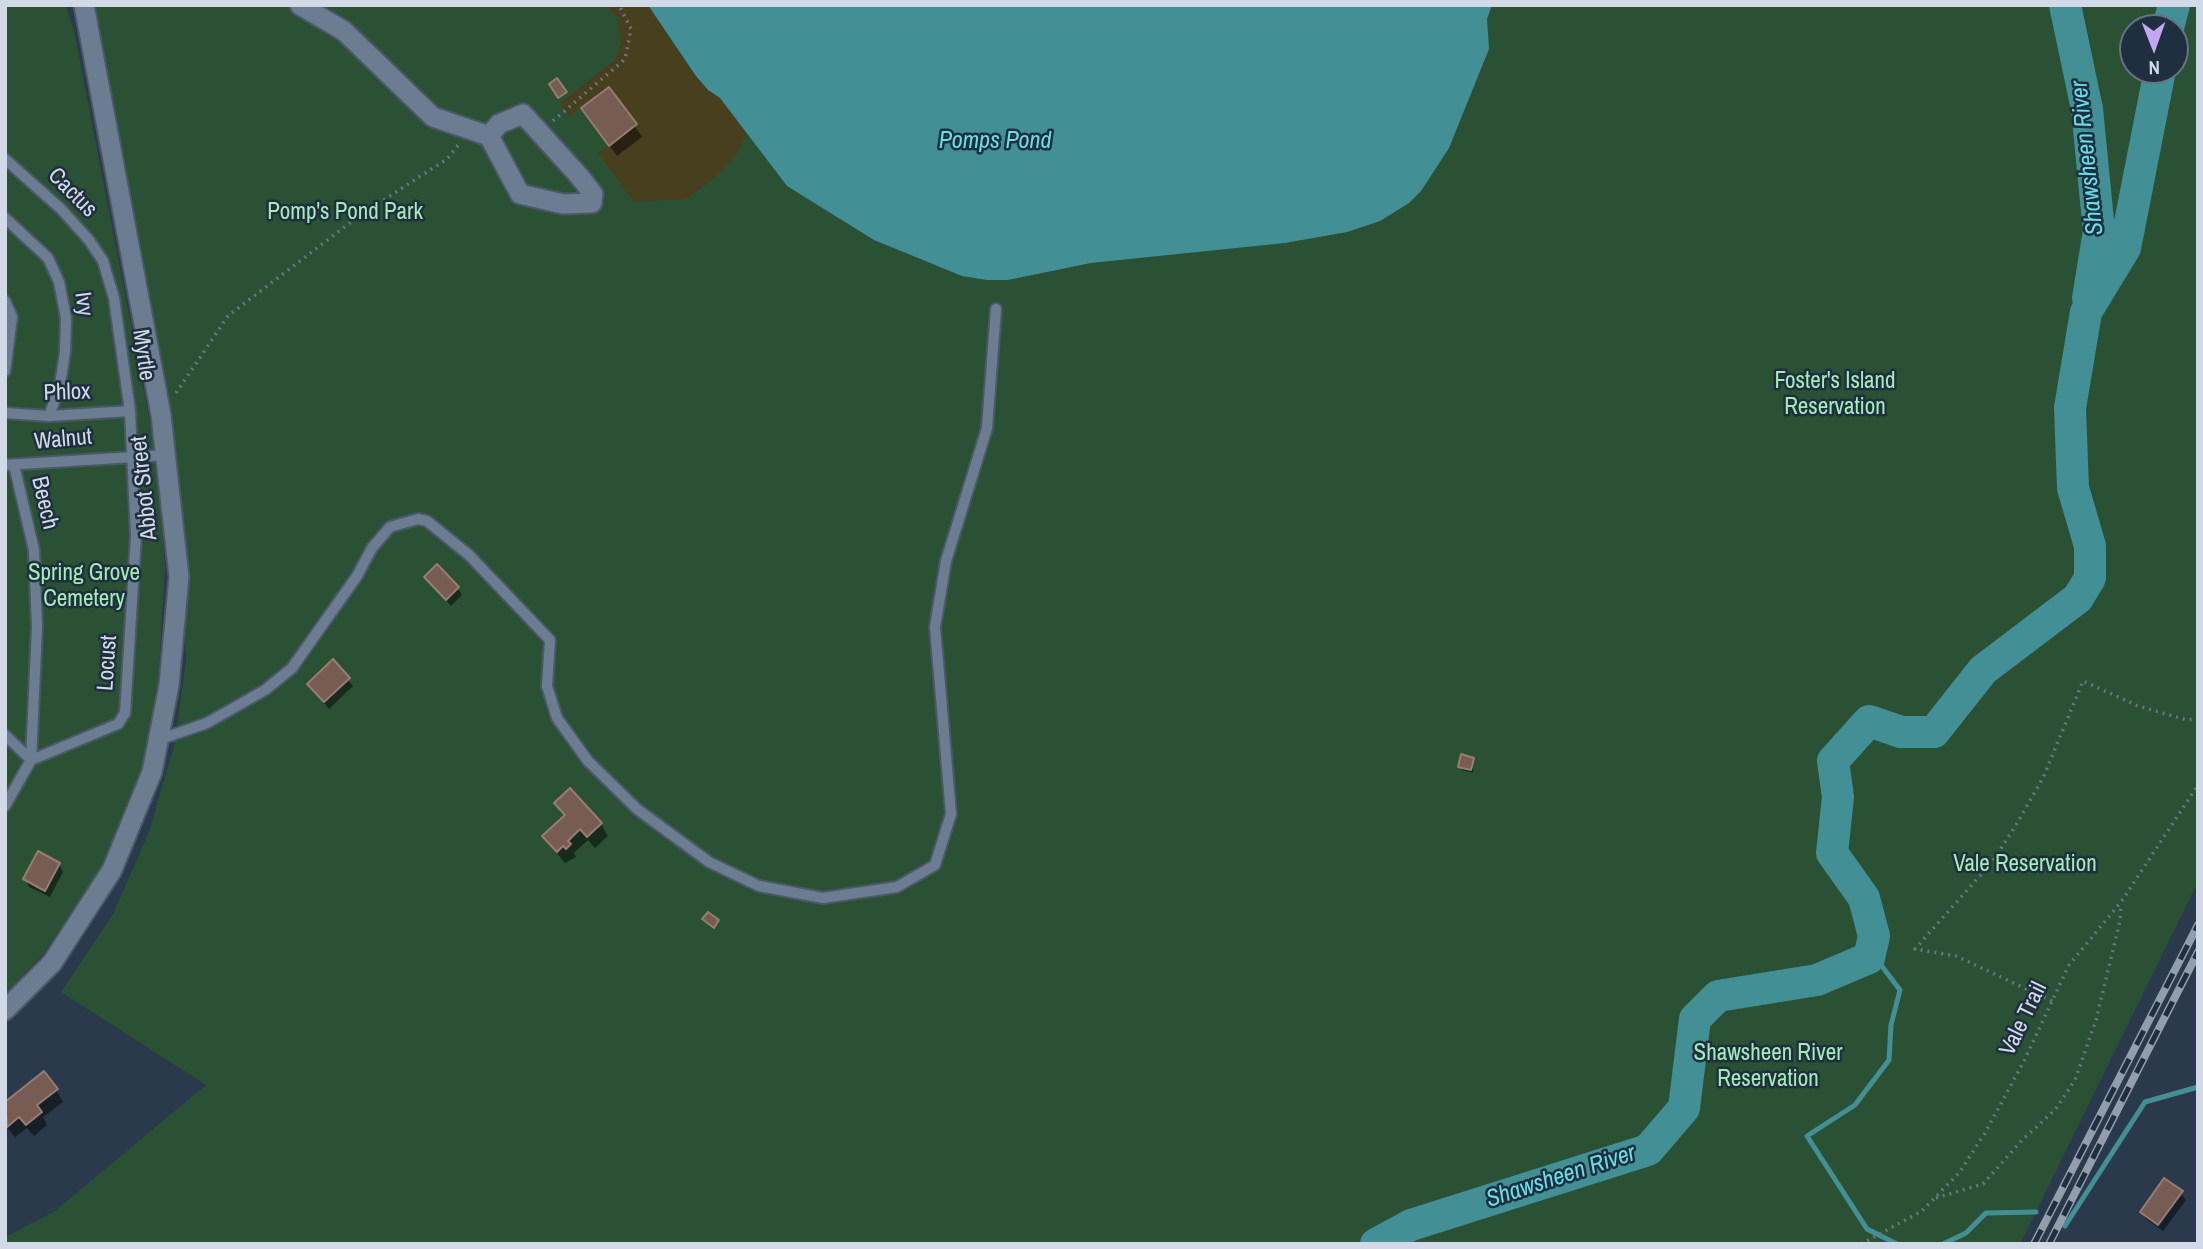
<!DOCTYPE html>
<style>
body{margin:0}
#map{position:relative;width:2203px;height:1249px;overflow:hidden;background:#2a394b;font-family:"Archivo Narrow",sans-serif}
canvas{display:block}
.frame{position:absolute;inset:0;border:7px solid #d1dae6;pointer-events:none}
.north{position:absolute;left:2119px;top:14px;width:70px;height:70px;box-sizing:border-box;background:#202f40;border:2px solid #677382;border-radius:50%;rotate:179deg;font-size:19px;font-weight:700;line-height:28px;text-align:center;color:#d1dae6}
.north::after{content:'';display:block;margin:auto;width:24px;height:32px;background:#c4a7f1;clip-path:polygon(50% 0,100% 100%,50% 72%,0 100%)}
</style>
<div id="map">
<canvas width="2203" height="1249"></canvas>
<div class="frame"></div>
<div class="north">N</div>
</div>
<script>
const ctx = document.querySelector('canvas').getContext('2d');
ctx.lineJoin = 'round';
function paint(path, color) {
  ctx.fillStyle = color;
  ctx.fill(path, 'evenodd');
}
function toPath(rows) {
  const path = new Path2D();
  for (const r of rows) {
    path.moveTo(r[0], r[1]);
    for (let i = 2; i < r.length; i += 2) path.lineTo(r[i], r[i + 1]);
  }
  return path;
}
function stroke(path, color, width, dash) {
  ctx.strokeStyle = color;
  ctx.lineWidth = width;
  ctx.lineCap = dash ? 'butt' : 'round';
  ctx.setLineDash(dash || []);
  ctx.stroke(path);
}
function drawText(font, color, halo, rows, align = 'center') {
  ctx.font = font + ' "Archivo Narrow",sans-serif';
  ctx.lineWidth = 5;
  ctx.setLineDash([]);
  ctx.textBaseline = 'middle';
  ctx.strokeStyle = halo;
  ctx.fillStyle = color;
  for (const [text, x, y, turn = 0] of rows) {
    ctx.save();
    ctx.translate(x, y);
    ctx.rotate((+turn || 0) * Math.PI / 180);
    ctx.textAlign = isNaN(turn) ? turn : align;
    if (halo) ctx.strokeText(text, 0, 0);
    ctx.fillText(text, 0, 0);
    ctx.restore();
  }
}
paint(toPath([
 [5,5,65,5,74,30,159,470,165,568,158,685,142,768,103,864,45,952,5,994],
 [92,5,648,5,696,76,734,116,787,186,921,260,987,280,1008,280,1091,263,1284,243,1221,5,2198,5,2198,882,2020,1244,5,1244,5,1237,55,1211,206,1085,61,992,113,914,149,832,174,746,186,661,172,415],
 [2133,28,2175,28,2175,70,2133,70]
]), '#2b5135');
paint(toPath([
 [606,5,648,5,696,76,708,90,720,98,747,133,736,155,716,177,686,199,634,202,598,153,637,124,609,87,570,116,560,103,614,61,621,44,617,17]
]), '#483f1f');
paint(toPath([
 [648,5,1492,5,1487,19,1489,49,1449,148,1421,191,1409,203,1380,221,1347,232,1285,243,1091,263,1008,280,987,280,962,276,874,240,787,186,720,98,708,90,696,76]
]), '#429096');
paint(toPath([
 [609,89,642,137,617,156,583,108],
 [426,577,458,588,462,595,451,606],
 [333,662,353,686,329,709,309,685],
 [1473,759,1473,773,1462,770,1460,767],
 [556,803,601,824,608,836,595,848,588,840,574,853,576,857,565,863,544,837,565,817],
 [59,864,63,872,50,897,29,887,25,879],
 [56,1090,63,1102,43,1117,47,1125,34,1136,27,1128,15,1137,5,1125,5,1104],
 [2181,1193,2186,1200,2163,1231,2146,1219,2142,1212]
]), '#0007');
stroke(toPath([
 [1869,958,1881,965,1900,990,1891,1025,1889,1060,1855,1105,1807,1136,1867,1229,1897,1244],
 [2065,1226,2145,1102,2198,1087],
 [1943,1244,1966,1233,1986,1213,2036,1212]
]), '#429096', 5);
stroke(toPath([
 [2065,5,2087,109,2099,231,2088,298],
 [2168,28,2174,5],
 [1376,1244,1411,1225,1648,1150,1684,1108,1695,1019,1718,996,1817,980,1869,958,1874,936,1864,898,1832,853,1838,797,1833,761,1869,721,1901,732,1934,732,1983,670,2078,598,2090,578,2090,546,2073,488,2070,408,2086,312,2125,248,2160,70]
]), '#429096', 32);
const building = toPath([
 [557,78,567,92,558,98,549,84,557,78],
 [609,87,637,124,609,146,581,108,609,87],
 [437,564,459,587,446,600,424,577,437,564],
 [333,659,350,678,324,702,307,684,333,659],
 [1461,754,1474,758,1471,770,1458,767,1461,754],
 [570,788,602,823,587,837,580,829,568,841,571,844,566,849,563,846,557,852,542,836,565,815,554,803,570,788],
 [38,851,60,863,45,891,23,879,38,851],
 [708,912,719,920,714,928,702,919,708,912],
 [44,1071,58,1089,37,1105,42,1112,26,1125,19,1117,7,1127,5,1102,44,1071],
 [2164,1178,2183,1191,2158,1225,2140,1212,2164,1178]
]);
paint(building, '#775c54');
stroke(building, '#987c73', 2);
const service = toPath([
 [5,159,61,209,89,240,103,261,114,298,130,411,136,536,125,713,118,724,31,760,5,806],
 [5,218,48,258,59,282,66,318,65,352,60,385,49,416],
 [5,301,12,317,5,371],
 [5,413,49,416,130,411],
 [5,465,167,455],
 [14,465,34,550,37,627,31,760],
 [5,735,31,760],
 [158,740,207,723,265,690,292,668,357,576,372,548,390,527,418,519,427,521,469,555,550,640,547,686,557,718,588,761,637,809,709,862,759,886,823,898,897,887,935,865,951,814,935,627,946,561,987,428,996,309]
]);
const minor = toPath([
 [300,5,344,31,433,117,489,136,520,194,563,204,592,203,593,194,580,177,523,114,499,124,489,136]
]);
const tertiary = toPath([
 [5,1010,52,963,112,870,152,772,169,685,179,577,161,415,84,5]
]);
stroke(service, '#4b5867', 14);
stroke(minor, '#4b5867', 23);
stroke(tertiary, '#4b5867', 23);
stroke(toPath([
 [553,121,625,59,631,29,619,5],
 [176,393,228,316,359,216,447,159,458,145],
 [2052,1001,1956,956,1915,949,1993,861,2016,825,2043,778,2083,681,2138,706,2187,720,2198,719],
 [1936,1198,1983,1184,2022,1140,2055,1110,2075,1080,2096,1020,2120,921,2121,905],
 [1861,1244,1922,1211,1959,1173,1985,1133,2024,1061,2069,965,2121,902,2198,785]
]), '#687585', 3.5, [2, 5]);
stroke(service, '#6c7d92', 10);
stroke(minor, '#6c7d92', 19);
stroke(tertiary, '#6c7d92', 19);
const rail = toPath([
 [2034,1244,2198,925],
 [2049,1244,2198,952]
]);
stroke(rail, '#939eac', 8);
stroke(rail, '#202f40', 5, [16]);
drawText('23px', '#d1dae6', '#202f40', [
 ["Cactus",72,193,45],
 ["Ivy",83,304,82],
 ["Myrtle",143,355,82],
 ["Phlox",67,393,-2],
 ["Walnut",63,440,-5],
 ["Abbot Street",145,488,-96],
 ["Beech",44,503,77],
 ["Locust",108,663,-86],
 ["Vale Trail",2024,1019,-64]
]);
drawText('23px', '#a3edb5', '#202f40', [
 ["Pomp's Pond Park",345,213],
 ["Foster's Island",1835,382],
 ["Reservation",1835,408],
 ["Spring Grove",84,574],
 ["Cemetery",84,600],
 ["Vale Reservation",2025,865],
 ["Shawsheen River",1768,1054],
 ["Reservation",1768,1080]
]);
drawText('italic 24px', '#68dee7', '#202f40', [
 ["Pomps Pond",995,142],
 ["Shawsheen River",2088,158,-96],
 ["Shawsheen River",1561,1177,-18]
]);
</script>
